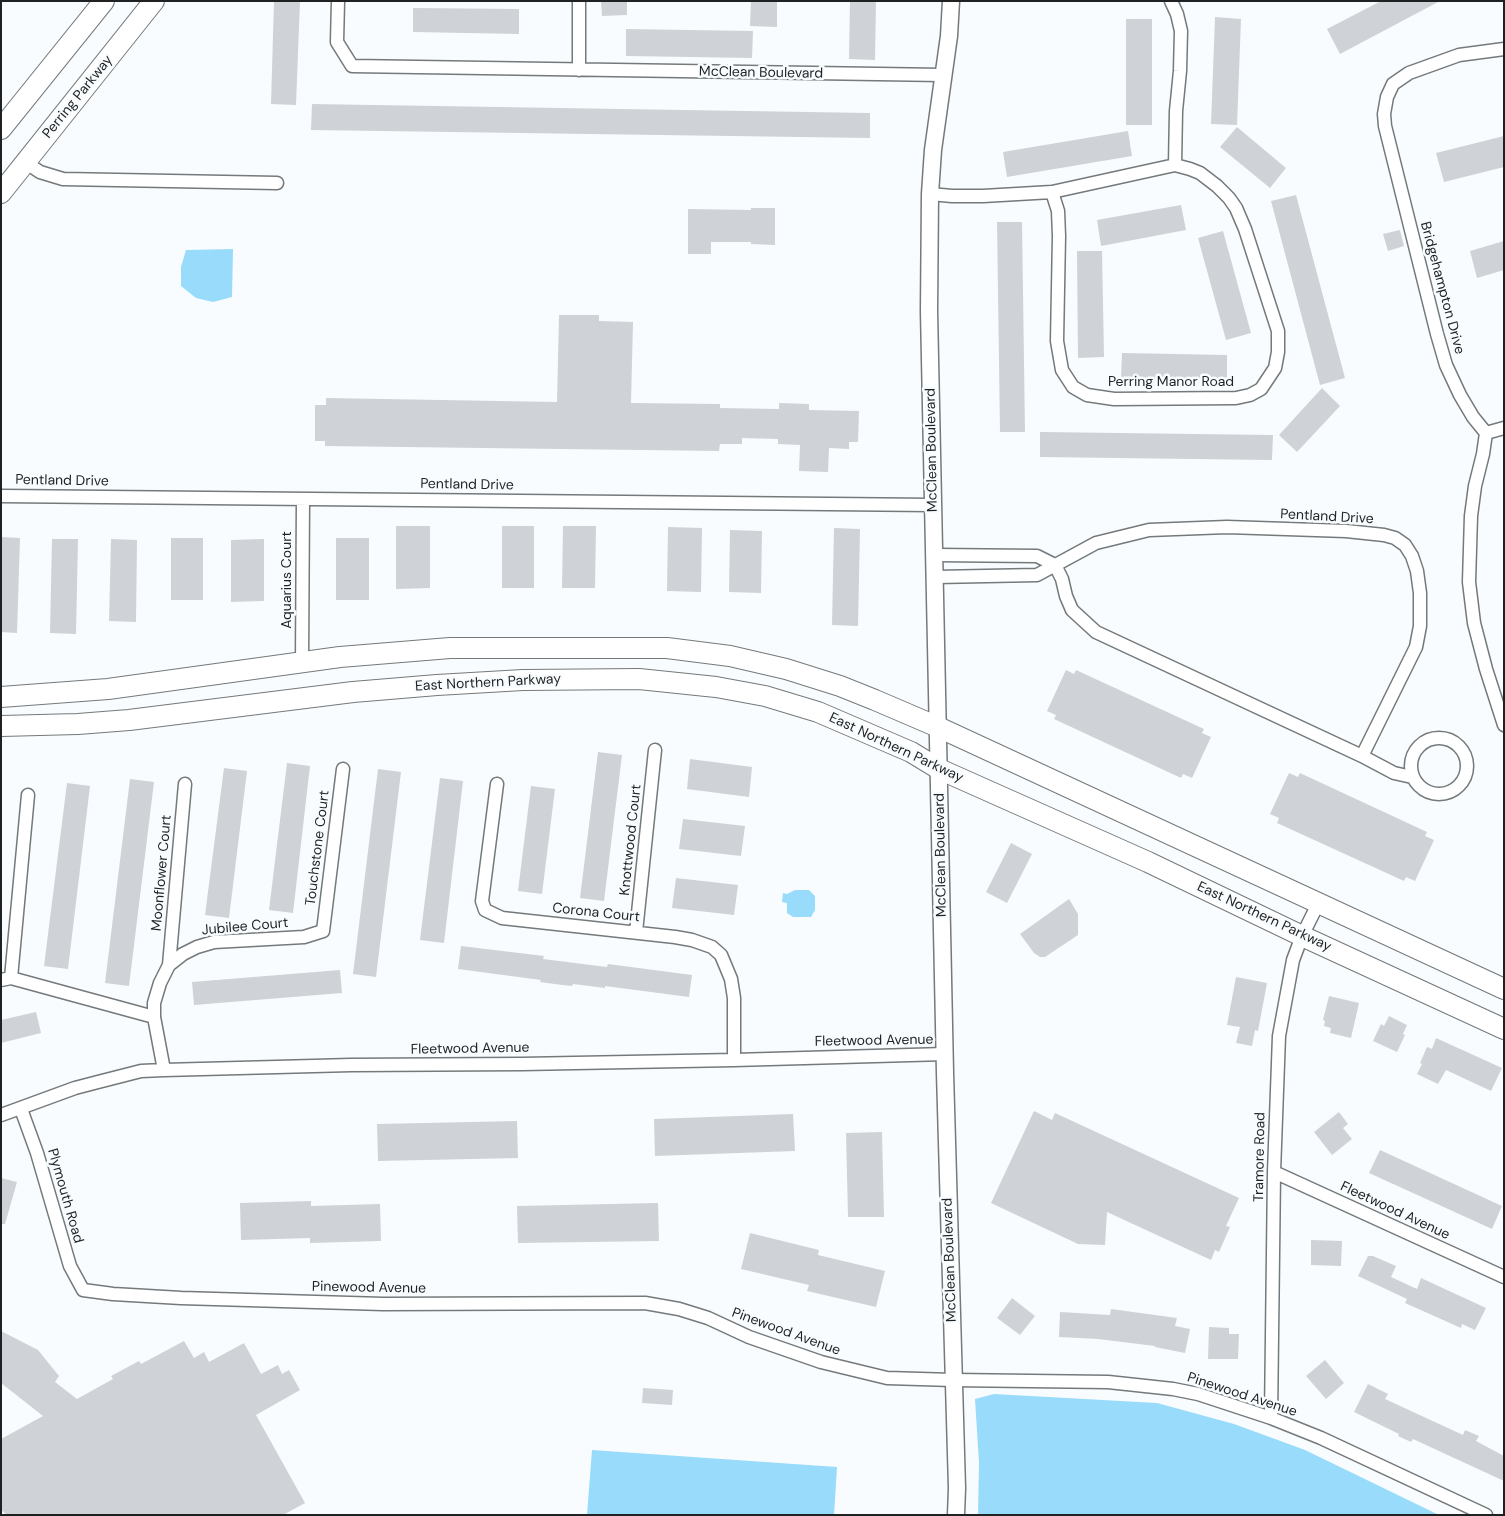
<!DOCTYPE html>
<style>
body{margin:0}
#map{position:relative;width:1505px;height:1516px;overflow:hidden;background:#f8fcff;font-family:"DM Sans",sans-serif}
canvas{display:block}
.frame{position:absolute;inset:0;border:2px solid #1f2122;pointer-events:none}
</style>
<div id="map">
<canvas width="1505" height="1516"></canvas>
<div class="frame"></div>
</div>
<script>
const ctx = document.querySelector('canvas').getContext('2d');
ctx.lineJoin = 'round';
function paint(path, color) {
  ctx.fillStyle = color;
  ctx.fill(path, 'evenodd');
}
function toPath(rows) {
  const path = new Path2D();
  for (const r of rows) {
    if (r.length === 3) {
      path.moveTo(r[0] + r[2], r[1]);
      path.arc(r[0], r[1], r[2], 0, 2 * Math.PI);
      continue;
    }
    path.moveTo(r[0], r[1]);
    for (let i = 2; i < r.length; i += 2) path.lineTo(r[i], r[i + 1]);
  }
  return path;
}
function stroke(path, color, width, dash) {
  ctx.strokeStyle = color;
  ctx.lineWidth = width;
  ctx.lineCap = dash ? 'butt' : 'round';
  ctx.setLineDash(dash || []);
  ctx.stroke(path);
}
function drawText(font, color, halo, rows, align = 'center') {
  ctx.font = font + ' "DM Sans",sans-serif';
  ctx.lineWidth = 5;
  ctx.setLineDash([]);
  ctx.textBaseline = 'middle';
  ctx.strokeStyle = halo;
  ctx.fillStyle = color;
  for (const [text, x, y, turn = 0] of rows) {
    ctx.save();
    ctx.translate(x, y);
    ctx.rotate((+turn || 0) * Math.PI / 180);
    ctx.textAlign = isNaN(turn) ? turn : align;
    if (halo) ctx.strokeText(text, 0, 0);
    ctx.fillText(text, 0, 0);
    ctx.restore();
  }
}
paint(toPath([
 [233,249,232,297,213,302,196,298,181,286,181,267,186,250],
 [795,890,809,890,815,896,815,910,811,917,793,917,787,913,787,903,782,902,783,893,787,894],
 [994,1394,1157,1403,1234,1424,1305,1450,1439,1515,978,1515,979,1463,975,1399],
 [592,1450,837,1467,834,1515,587,1515]
]), '#98dbfb');
paint(toPath([
 [274,1,300,1,296,105,271,104],
 [601,1,627,1,627,15,602,16],
 [751,1,777,1,777,27,750,26],
 [850,1,876,1,875,60,849,59],
 [1381,1,1440,1,1340,54,1327,29],
 [413,8,519,9,519,34,413,32],
 [1215,17,1241,19,1237,125,1211,124],
 [1126,19,1152,19,1152,125,1126,125],
 [626,29,753,31,752,58,626,56],
 [312,104,870,113,870,138,311,130],
 [1237,127,1286,168,1270,188,1220,147],
 [1128,131,1132,156,1007,177,1003,152],
 [1504,136,1504,167,1444,182,1436,153],
 [1296,195,1345,378,1320,385,1271,201],
 [1181,205,1186,230,1101,246,1097,220],
 [751,208,775,208,775,245,751,244,751,242,711,242,711,254,688,254,688,209,751,210],
 [997,222,1022,222,1025,432,1000,432],
 [1400,230,1404,246,1388,251,1383,234],
 [1223,231,1251,333,1226,340,1198,238],
 [1504,241,1504,270,1477,278,1470,251],
 [1077,251,1102,251,1104,357,1078,358],
 [559,315,599,315,599,321,633,322,631,403,720,404,720,408,779,409,779,403,809,404,809,410,859,411,858,442,849,442,849,449,829,448,828,472,799,471,800,445,778,444,778,439,742,438,742,444,720,444,719,451,325,446,325,441,315,441,315,405,326,405,326,398,557,402],
 [1122,353,1227,355,1227,380,1121,378],
 [1322,388,1340,406,1297,452,1279,435],
 [1040,432,1273,435,1272,460,1040,457],
 [396,526,430,526,430,588,396,589],
 [502,526,534,526,534,588,502,588],
 [563,526,596,526,595,588,562,588],
 [668,527,702,528,701,592,667,591],
 [834,528,860,529,858,626,832,625],
 [730,530,762,531,761,593,729,592],
 [1,537,20,538,17,633,1,632],
 [171,538,203,538,203,600,171,600],
 [336,538,369,538,369,600,336,600],
 [52,539,78,539,76,634,50,633],
 [111,539,137,540,136,622,109,621],
 [264,539,264,601,231,602,231,540],
 [1066,670,1074,674,1076,670,1204,729,1202,733,1211,737,1192,778,1183,774,1181,778,1054,719,1056,715,1047,711],
 [598,752,622,755,604,901,580,898],
 [690,759,752,767,749,797,687,789],
 [287,763,310,766,293,913,269,910],
 [224,768,247,771,229,918,205,915],
 [378,769,401,772,376,977,353,974],
 [1289,773,1298,777,1300,773,1427,832,1425,836,1434,840,1415,881,1406,877,1404,881,1277,823,1279,818,1270,814],
 [440,778,463,781,444,943,420,940],
 [130,779,154,782,129,986,105,983],
 [67,783,90,786,68,969,44,966],
 [531,786,555,789,542,894,518,891],
 [683,819,745,826,741,856,679,849],
 [1011,843,1032,854,1007,903,986,892],
 [676,878,738,885,734,915,672,908],
 [1069,899,1078,914,1078,935,1045,957,1040,957,1034,953,1020,934],
 [461,946,544,956,543,959,607,967,608,964,692,975,689,997,605,986,605,988,573,984,572,986,562,985,540,982,541,980,458,969],
 [340,970,342,993,194,1005,192,982],
 [1236,977,1267,983,1258,1031,1255,1030,1252,1046,1236,1043,1240,1027,1227,1025],
 [1329,996,1359,1003,1351,1038,1330,1033,1331,1028,1324,1026,1325,1021,1323,1020],
 [36,1012,41,1033,1,1043,1,1020],
 [1389,1016,1407,1025,1403,1034,1405,1035,1397,1052,1373,1041,1381,1024,1384,1026],
 [1436,1038,1502,1068,1491,1091,1446,1070,1438,1084,1417,1074,1422,1064,1420,1063,1427,1047,1432,1049],
 [1034,1111,1052,1120,1055,1113,1239,1198,1226,1226,1230,1227,1219,1252,1215,1250,1211,1260,1107,1212,1105,1245,1078,1244,991,1203],
 [1339,1112,1348,1124,1343,1128,1352,1139,1332,1155,1314,1132],
 [793,1114,795,1151,655,1156,654,1119],
 [517,1121,518,1158,378,1161,377,1124],
 [882,1132,884,1217,848,1217,846,1133],
 [1380,1150,1502,1206,1492,1229,1369,1173],
 [1,1178,17,1182,5,1224,1,1224],
 [311,1201,311,1206,380,1204,381,1241,310,1243,310,1238,241,1240,240,1203],
 [658,1203,659,1241,518,1243,517,1206],
 [750,1233,819,1250,818,1255,885,1271,876,1307,807,1291,809,1285,741,1269],
 [1311,1240,1342,1241,1341,1266,1311,1265],
 [1368,1256,1373,1256,1396,1266,1391,1277,1417,1289,1421,1278,1486,1308,1475,1330,1462,1324,1461,1328,1405,1303,1407,1299,1358,1276],
 [1012,1298,1035,1316,1020,1335,997,1318],
 [1111,1309,1177,1318,1175,1326,1190,1329,1185,1353,1155,1347,1155,1346,1098,1339,1059,1337,1060,1312,1110,1315],
 [1209,1327,1229,1328,1229,1334,1239,1334,1238,1359,1208,1359],
 [1,1331,38,1350,59,1376,55,1382,77,1399,113,1379,111,1376,139,1361,141,1364,184,1341,194,1358,204,1352,209,1362,244,1343,261,1374,278,1365,282,1374,289,1370,300,1390,256,1415,305,1503,283,1515,7,1515,1,1510,1,1439,43,1416,1,1383],
 [1325,1360,1344,1383,1326,1399,1306,1376],
 [1368,1384,1388,1394,1385,1399,1463,1435,1465,1430,1479,1436,1476,1441,1504,1456,1504,1481,1413,1439,1411,1442,1398,1436,1399,1434,1354,1412],
 [643,1388,673,1390,672,1405,642,1403]
]), '#cfd2d7');
const minor = toPath([
 [338,1,337,42,352,66,943,75],
 [1171,1,1177,14,1181,31,1180,71,1176,111,1175,165],
 [1504,49,1459,55,1409,73,1393,84,1387,97,1384,114,1385,126,1437,334,1446,365,1460,395,1473,417,1486,433,1483,454,1475,486,1471,516,1469,582,1474,623,1486,669,1504,725],
 [579,70,579,1],
 [25,162,40,172,63,179,277,183],
 [930,194,952,196,983,196,1052,192,1175,165,1190,169,1200,173,1217,186,1229,198,1236,208,1245,229,1278,331,1278,352,1275,368,1261,389,1250,395,1236,398,1114,399,1087,395,1073,387,1062,370,1057,341,1059,236,1058,211,1052,192],
 [1486,433,1504,428],
 [1,496,933,505],
 [935,555,1037,556,1055,565,1062,579,1066,596,1072,610,1096,632,1362,756,1394,773,1412,777],
 [936,577,1037,575,1096,543,1149,530,1227,527,1346,531,1384,535,1395,538,1405,545,1412,556,1417,571,1420,593,1420,626,1416,647,1362,756],
 [302,662,303,499],
 [1439,766,28],
 [497,784,482,901,485,910,502,918,675,937,692,940,712,947,721,955,731,979,734,998,734,1060],
 [636,932,655,750],
 [169,965,185,784],
 [11,978,28,795],
 [1,980,11,978,154,1017],
 [164,1070,154,1017,154,1003,160,983,169,965,183,954,197,947,214,942,304,937,323,931,343,769],
 [21,1109,37,1153,70,1266,83,1290,113,1294,181,1298,383,1304,645,1303,679,1309,708,1318,749,1337,821,1362,887,1378,953,1380,1108,1382,1173,1389,1198,1394,1271,1418,1321,1438,1486,1515],
 [1,1115,75,1088,98,1082,141,1071,164,1070,351,1065,522,1064,734,1060,945,1054],
 [1274,1172,1504,1277],
 [1271,1418,1274,1172,1279,1036,1293,960,1302,936,1318,904]
]);
const tertiary = toPath([
 [951,1,949,36,933,150,930,194,929,311,945,1073,957,1488,956,1515]
]);
const primary = toPath([
 [1,129,104,1],
 [1,193,154,1],
 [1,697,108,689,340,657,450,648,667,648,730,656,786,669,840,686,875,700,938,727,1504,989],
 [1,726,78,724,129,720,353,692,437,685,523,680,639,679,716,687,765,696,818,712,911,752,939,769,1148,862,1302,936,1504,1029]
]);
stroke(minor, '#74797b', 15);
stroke(tertiary, '#74797b', 19);
stroke(primary, '#74797b', 22);
stroke(minor, '#fff', 12);
stroke(tertiary, '#fff', 16);
stroke(primary, '#fff', 20);
drawText('14px', '#1f2122', '#f8fcff', [
 ["McClean Boulevard",761,73,1],
 ["Perring Parkway",78,97,-51],
 ["Bridgehampton Drive",1442,288,75],
 ["Perring Manor Road",1171,382],
 ["McClean Boulevard",932,450,-91],
 ["Pentland Drive",62,481,1],
 ["Pentland Drive",467,485,1],
 ["Pentland Drive",1327,517,3],
 ["Aquarius Court",287,580,-90],
 ["East Northern Parkway",488,683,-3],
 ["East Northern Parkway",896,748,25],
 ["Knottwood Court",631,840,-84],
 ["Touchstone Court",318,848,-83],
 ["McClean Boulevard",941,855,-91],
 ["Moonflower Court",162,873,-85],
 ["Corona Court",596,913,6],
 ["East Northern Parkway",1264,917,25],
 ["Jubilee Court",245,927,-5],
 ["Fleetwood Avenue",874,1041,-1],
 ["Fleetwood Avenue",470,1049,-1],
 ["Tramore Road",1260,1157,-89],
 ["Plymouth Road",65,1196,74],
 ["Fleetwood Avenue",1395,1211,25],
 ["McClean Boulevard",950,1260,-92],
 ["Pinewood Avenue",369,1288,1],
 ["Pinewood Avenue",786,1332,20],
 ["Pinewood Avenue",1242,1395,18]
]);
</script>
